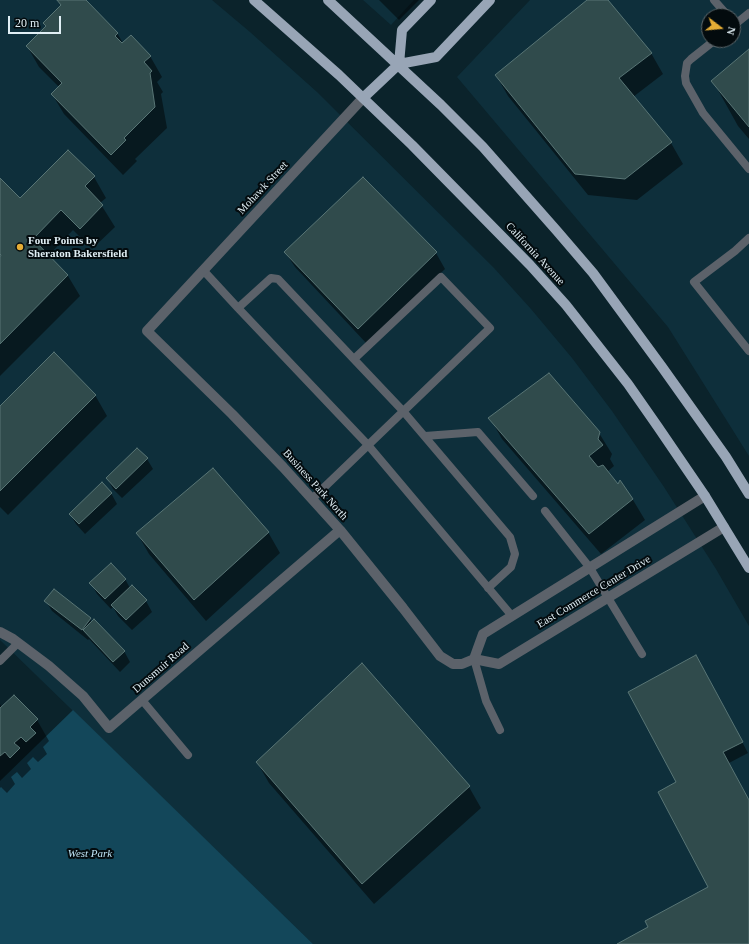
<!DOCTYPE html>
<style>
body{margin:0}
#map{position:relative;width:749px;height:944px;overflow:hidden;background:#0b232b;font-family:"Times New Roman",serif}
canvas{display:block}
.north{position:absolute;left:701px;top:8px;width:40px;height:40px;box-sizing:border-box;background:#030b0e;border:1px solid #5c666a;border-radius:50%;rotate:106deg;font-size:11px;font-weight:700;line-height:16px;text-align:center;color:#e1eff5}
.north::after{content:'';display:block;margin:auto;width:14px;height:18px;background:#e5ad35;clip-path:polygon(50% 0,100% 100%,50% 72%,0 100%)}
.scale{position:absolute;left:8px;top:16px;width:53px;height:18px;box-sizing:border-box;border:2px solid #e1eff5;border-top:0;padding-left:5px;font-size:12px;line-height:14px;white-space:nowrap;color:#e1eff5;-webkit-text-stroke:3px #030b0e;paint-order:stroke}
</style>
<div id="map">
<canvas width="749" height="944"></canvas>
<div class="north">N</div>
<div class="scale">20 m</div>
</div>
<script>
const ctx = document.querySelector('canvas').getContext('2d');
ctx.lineJoin = 'round';
function paint(path, color) {
  ctx.fillStyle = color;
  ctx.fill(path, 'evenodd');
}
function toPath(rows) {
  const path = new Path2D();
  for (const r of rows) {
    path.moveTo(r[0], r[1]);
    for (let i = 2; i < r.length; i += 2) path.lineTo(r[i], r[i + 1]);
  }
  return path;
}
function stroke(path, color, width, dash) {
  ctx.strokeStyle = color;
  ctx.lineWidth = width;
  ctx.lineCap = dash ? 'butt' : 'round';
  ctx.setLineDash(dash || []);
  ctx.stroke(path);
}
function drawText(font, color, halo, rows, align = 'center') {
  ctx.font = font + ' "Times New Roman",serif';
  ctx.lineWidth = 4;
  ctx.setLineDash([]);
  ctx.textBaseline = 'middle';
  ctx.strokeStyle = halo;
  ctx.fillStyle = color;
  for (const [text, x, y, turn = 0] of rows) {
    ctx.save();
    ctx.translate(x, y);
    ctx.rotate((+turn || 0) * Math.PI / 180);
    ctx.textAlign = isNaN(turn) ? turn : align;
    if (halo) ctx.strokeText(text, 0, 0);
    ctx.fillText(text, 0, 0);
    ctx.restore();
  }
}
paint(toPath([
 [0,0,212,0,250,32,317,92,494,268,531,309,572,358,612,411,664,487,716,569,749,626,749,944,313,944,0,640],
 [363,0,414,0,391,25],
 [530,0,749,0,749,456,668,327,457,77],
 [709,16,733,16,733,40,709,40]
]), '#0e2f3b');
paint(toPath([
 [73,710,313,944,0,944,0,781]
]), '#13475a');
paint(toPath([
 [58,0,85,0,117,33,123,43,150,56,162,77,157,82,163,92,161,94,167,128,135,159,137,161,123,175,64,114,52,94,59,87,39,67,27,46,47,27,44,23,62,6],
 [379,0,419,0,399,20],
 [588,0,607,0,651,53,663,74,633,97,671,143,683,164,637,200,588,195,508,96,496,75],
 [749,50,749,139,738,126,713,81],
 [94,177,106,198,100,203,115,227,92,249,73,230,48,256,68,276,80,296,0,376,0,180,20,200],
 [363,179,436,253,445,269,367,344,295,267,285,252],
 [95,395,107,416,8,515,0,507,0,408],
 [490,418,599,433,612,454,610,459,614,466,607,472,618,486,620,482,633,500,645,520,601,554,502,439],
 [147,459,153,469,122,498,113,489,107,478],
 [111,493,117,504,85,534,76,524,70,514],
 [268,532,280,553,206,621,149,554,137,533],
 [125,579,130,588,132,586,146,601,152,612,132,630,118,616,113,607,111,609,97,594,91,583],
 [46,601,90,619,92,622,124,651,130,662,120,672,89,639,88,640,52,611],
 [702,667,748,753,729,763,749,801,749,944,619,944,650,927,710,887,678,782],
 [14,696,37,720,49,741,43,747,47,754,38,762,33,757,27,763,31,769,22,778,17,772,11,777,15,784,7,793,1,787,0,788,0,704,2,708],
 [257,762,469,787,481,808,374,904,269,783]
]), '#0007');
const building = toPath([
 [57,0,86,0,118,33,115,36,122,43,131,35,151,56,144,62,152,71,150,73,155,107,124,138,126,140,111,155,51,94,62,83,26,46,46,26,43,23,61,5,57,0],
 [587,0,608,0,652,53,619,78,672,142,625,179,575,174,495,75,587,0],
 [749,49,749,127,711,81,749,49],
 [68,150,95,176,85,186,103,205,80,229,61,210,33,239,68,275,0,344,0,257,1,255,0,254,0,178,20,198,68,150],
 [363,177,437,252,358,329,284,252,363,177],
 [54,352,96,395,0,491,0,406,54,352],
 [549,373,600,432,598,439,603,445,589,456,598,467,603,465,618,484,620,480,633,499,589,534,488,418,549,373],
 [137,448,148,458,116,489,106,478,137,448],
 [213,468,269,532,194,600,136,533,213,468],
 [102,482,112,493,79,524,69,514,102,482],
 [111,563,126,579,105,599,89,583,111,563],
 [132,585,147,600,126,620,111,605,132,585],
 [54,589,91,618,82,630,44,601,54,589],
 [94,619,125,651,113,662,83,630,94,619],
 [696,655,743,742,723,752,749,800,749,944,617,944,648,927,645,921,708,887,658,792,676,782,628,692,696,655],
 [362,663,470,786,362,884,256,762,362,663],
 [14,695,38,719,30,727,36,733,26,742,21,737,14,743,20,748,10,758,5,752,0,756,0,708,14,695]
]);
paint(building, '#304b4c');
stroke(building, '#587575', 1);
stroke(toPath([
 [714,0,728,16],
 [733,26,749,13],
 [715,40,691,59,687,63,685,76,686,83,703,113,749,169],
 [749,238,735,251,694,282,749,351],
 [203,270,238,308,271,278,278,279,403,411,510,537,515,554,511,567,488,588],
 [238,308,368,445,512,616],
 [425,436,478,432,533,496],
 [312,499,490,328,441,277,354,359],
 [545,511,590,568,642,654],
 [474,659,486,701,500,730],
 [0,661,18,643],
 [142,700,188,755]
]), '#5c626a', 8);
stroke(toPath([
 [363,98,147,331,232,414,283,467,340,530,403,608,440,656,453,664,462,664,474,659,499,664,724,527],
 [0,632,13,639,49,666,83,696,109,728,340,530],
 [474,659,483,634,705,496]
]), '#5c626a', 10);
stroke(toPath([
 [254,0,339,75,412,145,530,265,566,305,628,384,658,427,705,496,749,568],
 [328,0,441,105,483,147,557,231,593,273,662,367,726,457,749,494],
 [399,64,402,30,431,0],
 [363,98,399,64,436,57,490,0]
]), '#98a5b6', 10);
for (const [x, y, r, color] of [
 [20,247,4,"#e5ad35"]
]) {
  const dot = new Path2D();
  dot.arc(x, y, r, 0, 2 * Math.PI);
  ctx.fillStyle = color;
  ctx.fill(dot);
  stroke(dot, '#030b0e', 1.5);
}
drawText('11px', '#e1eff5', '#030b0e', [
 ["Mohawk Street",263,188,-47],
 ["California Avenue",535,254,47],
 ["Business Park North",315,485,48],
 ["East Commerce Center Drive",594,592,-31],
 ["Dunsmuir Road",161,668,-41]
]);
drawText('bold 11px', '#e1eff5', '#030b0e', [
 ["Four Points by",28,241],
 ["Sheraton Bakersfield",28,254]
], 'left');
drawText('italic 11px', '#bee4f5', '#030b0e', [
 ["West Park",90,854]
]);
</script>
